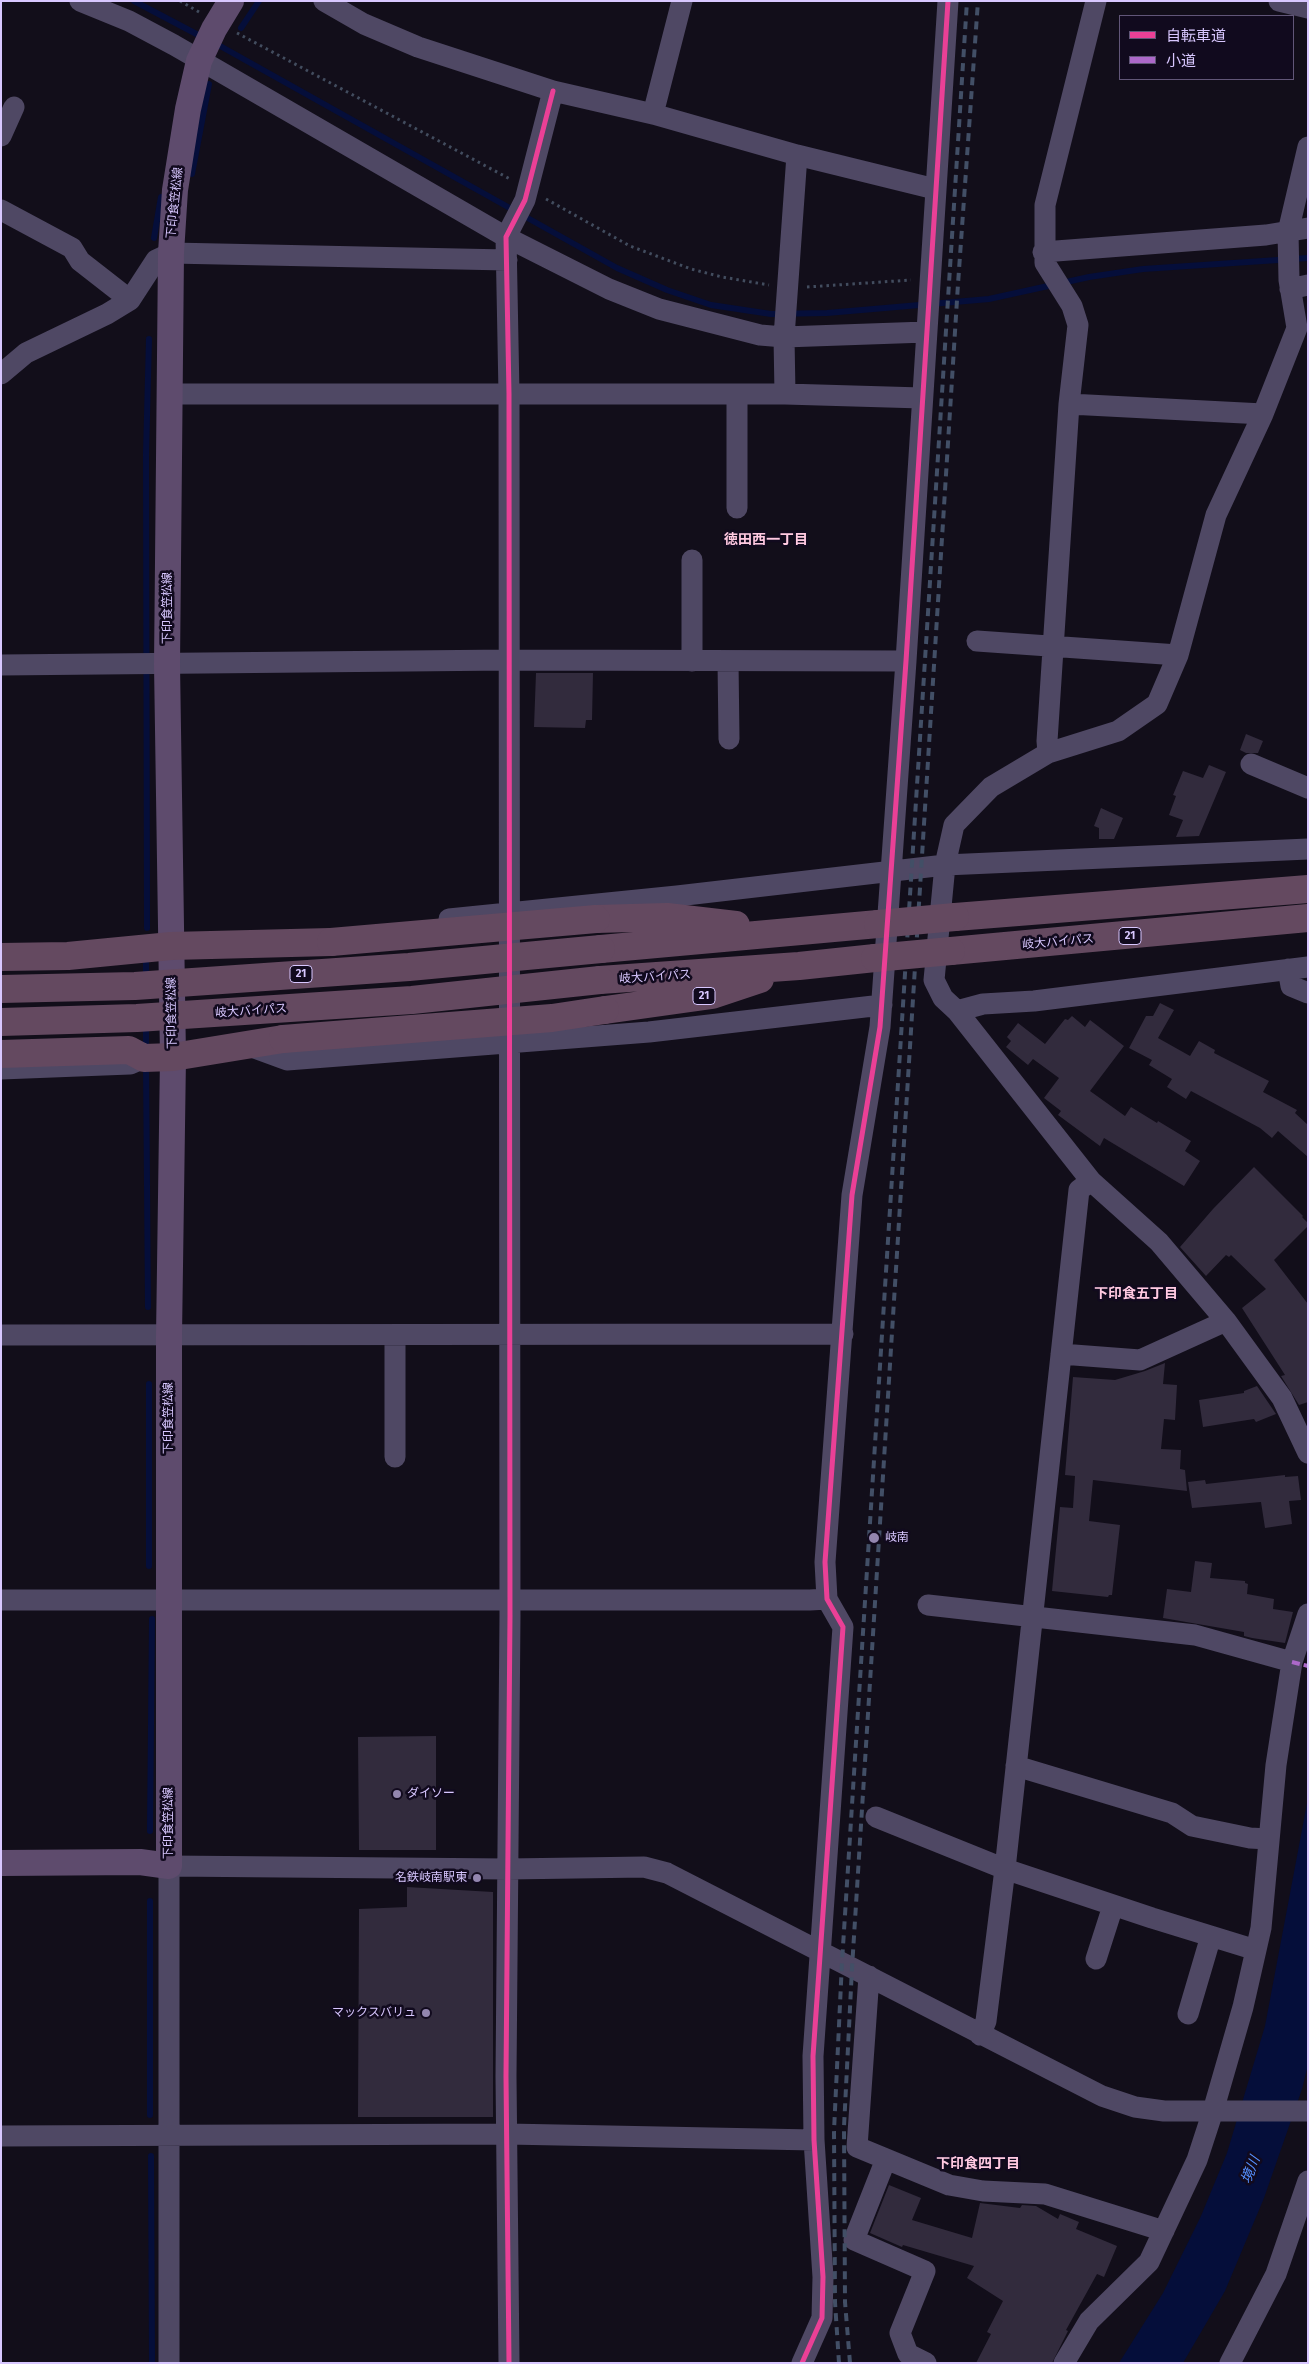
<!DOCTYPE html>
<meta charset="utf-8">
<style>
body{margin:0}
#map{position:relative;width:1309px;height:2364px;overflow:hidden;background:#120e1a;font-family:"Fira Sans","Noto Sans JP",sans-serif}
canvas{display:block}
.frame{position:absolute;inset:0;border:2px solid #d8c7ff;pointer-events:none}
.legend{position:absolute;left:1119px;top:15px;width:175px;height:65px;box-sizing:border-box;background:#110a1e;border:1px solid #615678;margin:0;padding:6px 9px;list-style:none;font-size:15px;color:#d8c7ff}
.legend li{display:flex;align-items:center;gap:10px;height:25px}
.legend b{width:25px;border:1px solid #615678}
</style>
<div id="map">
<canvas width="1309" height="2364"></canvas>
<div class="frame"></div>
<ul class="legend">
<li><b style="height:6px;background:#ea4096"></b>自転車道</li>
<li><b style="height:6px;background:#ac68c9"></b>小道</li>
</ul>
</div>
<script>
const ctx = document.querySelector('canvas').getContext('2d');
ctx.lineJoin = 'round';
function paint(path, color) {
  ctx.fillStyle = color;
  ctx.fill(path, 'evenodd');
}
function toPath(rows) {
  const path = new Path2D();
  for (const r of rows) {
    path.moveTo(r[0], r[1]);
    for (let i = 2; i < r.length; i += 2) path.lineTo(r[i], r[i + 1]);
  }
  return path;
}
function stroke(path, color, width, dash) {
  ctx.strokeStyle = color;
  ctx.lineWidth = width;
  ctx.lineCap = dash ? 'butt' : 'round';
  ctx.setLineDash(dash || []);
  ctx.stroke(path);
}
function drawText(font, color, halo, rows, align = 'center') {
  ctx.font = font + ' "Fira Sans","Noto Sans JP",sans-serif';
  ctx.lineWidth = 5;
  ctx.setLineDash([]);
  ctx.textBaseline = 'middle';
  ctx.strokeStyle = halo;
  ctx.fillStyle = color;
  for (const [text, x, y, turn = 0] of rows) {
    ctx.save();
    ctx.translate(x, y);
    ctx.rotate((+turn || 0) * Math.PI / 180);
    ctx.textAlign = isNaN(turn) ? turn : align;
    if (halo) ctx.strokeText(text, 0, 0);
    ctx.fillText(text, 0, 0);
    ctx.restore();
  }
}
paint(toPath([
 [1308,1798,1308,2065,1302,2089,1264,2198,1225,2291,1183,2363,1119,2363,1163,2293,1201,2216,1227,2153,1265,2026]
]), '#050e3a');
stroke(toPath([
 [134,1,204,38],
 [241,28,259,1],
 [213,42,617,268,667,290,711,305,771,314,827,313,989,299,1089,277,1143,269,1308,258],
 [192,174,209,84],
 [154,238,161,197],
 [147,928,146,454,149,339],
 [146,978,146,956],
 [146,1049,146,1023],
 [146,1063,148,1307],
 [149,1384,149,1566],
 [150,1831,152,1619],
 [150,2115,150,1901],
 [151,2156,152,2363]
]), '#050e3a', 6);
paint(toPath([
 [536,673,593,673,592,720,586,720,585,728,534,727],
 [1246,734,1263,741,1258,753,1246,753,1240,750],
 [1209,765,1226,772,1199,836,1176,837,1183,820,1169,815,1176,796,1173,795,1183,771,1203,778],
 [1101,808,1123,818,1114,839,1099,839,1099,828,1094,826],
 [1160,1003,1174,1010,1158,1038,1190,1056,1199,1041,1215,1050,1214,1053,1269,1081,1263,1092,1297,1110,1295,1113,1308,1125,1308,1157,1278,1131,1272,1138,1260,1128,1191,1091,1186,1099,1167,1087,1172,1079,1149,1065,1152,1060,1129,1048,1146,1016,1153,1016],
 [1072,1016,1085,1027,1090,1020,1124,1046,1090,1091,1125,1116,1131,1107,1157,1123,1158,1121,1191,1141,1185,1151,1200,1161,1184,1186,1104,1138,1100,1146,1058,1115,1061,1111,1044,1098,1059,1078,1033,1059,1028,1065,1006,1047,1011,1041,1007,1037,1018,1023,1045,1044,1065,1019,1068,1020],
 [1254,1167,1303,1216,1302,1217,1308,1223,1308,1226,1274,1260,1308,1304,1308,1402,1299,1405,1281,1376,1285,1375,1242,1308,1266,1289,1231,1255,1229,1257,1226,1255,1206,1276,1180,1247,1213,1209],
 [1165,1363,1163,1384,1177,1385,1175,1420,1164,1419,1161,1449,1181,1450,1180,1469,1185,1470,1187,1491,1093,1480,1089,1521,1120,1525,1112,1595,1109,1595,1108,1597,1052,1591,1060,1507,1073,1508,1075,1476,1065,1475,1073,1377,1115,1380,1145,1371],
 [1257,1386,1276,1414,1256,1422,1254,1419,1203,1427,1199,1400,1244,1393,1244,1391],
 [1285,1475,1285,1477,1298,1476,1301,1500,1289,1501,1292,1524,1265,1528,1261,1502,1192,1508,1188,1482,1205,1480,1206,1484],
 [1195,1561,1212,1563,1210,1578,1245,1581,1245,1583,1248,1584,1247,1594,1274,1599,1273,1609,1293,1612,1285,1643,1252,1638,1244,1636,1244,1632,1163,1618,1167,1589,1191,1592],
 [436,1736,436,1850,359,1850,358,1737],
 [407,1887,493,1892,493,2117,358,2117,359,1909,407,1907],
 [889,2185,921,2198,912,2220,972,2238,980,2203,1020,2208,1022,2205,1036,2206,1058,2219,1060,2214,1079,2222,1076,2229,1117,2246,1104,2277,1097,2274,1066,2330,1068,2331,1052,2363,976,2363,991,2334,987,2332,1003,2301,967,2278,974,2266,903,2245,902,2247,870,2233]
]), '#322b3d');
stroke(toPath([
 [180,1,199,12],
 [237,33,510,179],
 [546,199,630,246,691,269,722,277,769,285],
 [807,287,911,280]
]), '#424c5e', 3, [2.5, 4]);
stroke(toPath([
 [80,1,129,21,174,45,506,237,609,289,659,309,760,335,784,337,926,332],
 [324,1,364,24,418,47,553,91,653,114,797,155,935,189],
 [1279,1,1308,8],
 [653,114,682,1],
 [1,136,14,107],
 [1308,147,1288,232,1289,280,1297,328,1263,414,1216,515,1178,655,1157,704,1118,731,1048,753,991,787,954,825,945,865,934,980,943,998,957,1011,1091,1181,1159,1242,1226,1321,1282,1398,1308,1453],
 [1,210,72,248,80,261,130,300],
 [1043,252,1266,235,1308,228],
 [1290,289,1308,285],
 [1,374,26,353,107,314,130,300,156,260,171,253,507,260],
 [169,394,785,394,922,398],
 [785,394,784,337,797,155],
 [1069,404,1263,414],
 [737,508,737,394],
 [692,560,692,661],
 [977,641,1178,655],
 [728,661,729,739],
 [1,665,509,660,906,661],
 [1048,753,1047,741,1069,404,1078,325,1072,306,1045,263,1045,205,1096,1],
 [1251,764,1308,788],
 [449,919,677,896,945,865,1308,849],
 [1288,969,1291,986,1308,993],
 [957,1011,983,1004,1034,1001,1308,967],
 [246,1045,287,1060,649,1032,882,1005],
 [1,1069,130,1064,144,1058],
 [1,1335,843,1334],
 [1061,1354,1140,1360,1226,1321],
 [395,1457,395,1335],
 [1,1600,810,1600,827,1599],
 [928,1605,1195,1635,1292,1662],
 [1016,1766,1172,1813,1192,1826,1250,1838,1268,1839],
 [876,1817,1005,1869,1152,1918,1256,1950],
 [1096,1959,1113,1906],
 [869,1976,857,2147,949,2185,983,2191,1045,2194,1164,2231],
 [1188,2014,1211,1936],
 [980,2035,986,2021,1005,1869,1079,1190,1091,1181],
 [1,2136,507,2134,814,2140],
 [886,2159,854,2240,925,2271,900,2333,908,2354,926,2363],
 [169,2363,169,1866,508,1869,644,1867,667,1873,1102,2096,1135,2107,1164,2111,1308,2111],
 [509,2363,506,2076,510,1615,509,394,506,237,525,200,553,91],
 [802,2363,822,2318,823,2277,814,2140,813,2056,843,1627,827,1599,825,1562,852,1195,880,1027,906,661,948,1],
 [1064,2363,1089,2321,1149,2262,1197,2160,1213,2111,1243,2007,1261,1928,1276,1765,1292,1662,1308,1614],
 [1230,2363,1276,2274,1308,2181]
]), '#4f4864', 21);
stroke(toPath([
 [1,1863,140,1862,169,1866,169,1336,173,1057,167,664,171,253,175,190,188,109,199,61,214,29,231,1]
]), '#5e4b6d', 26);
stroke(toPath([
 [955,917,1308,889],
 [596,919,667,917,736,925],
 [601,949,878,924],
 [951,951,1308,918],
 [1,957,68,956,171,946,331,942],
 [600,980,799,966,875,958],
 [605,1010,712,995,760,979],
 [1,1054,129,1050,144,1058,173,1057,283,1039]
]), '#644960', 28);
stroke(toPath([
 [839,2363,835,2302,834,2131,842,1962,967,1],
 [850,2363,845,2302,844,2127,852,1968,958,284,978,1]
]), '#424f66', 4, [8, 6]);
stroke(toPath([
 [878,924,955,917],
 [331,942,596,919],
 [875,958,951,951],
 [1,989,135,986,409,967,601,949],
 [1,1022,137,1018,412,1000,600,980],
 [283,1039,552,1018,605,1010]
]), '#644960', 28);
stroke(toPath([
 [1292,1662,1308,1666]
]), '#ac68c9', 4, [8, 4]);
stroke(toPath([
 [509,2363,506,2076,510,1615,509,394,506,237,525,200,553,91],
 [802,2363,822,2318,823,2277,814,2140,813,2056,843,1627,827,1599,825,1562,852,1195,880,1027,906,661,948,1]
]), '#ea4096', 5);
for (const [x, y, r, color] of [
 [874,1538,6,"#9386af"],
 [397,1794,5,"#9386af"],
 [477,1878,5,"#9386af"],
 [426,2013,5,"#9386af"]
]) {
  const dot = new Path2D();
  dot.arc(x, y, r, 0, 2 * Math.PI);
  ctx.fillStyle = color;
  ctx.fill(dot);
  stroke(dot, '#110a1e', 2);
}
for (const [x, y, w] of [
 [1130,936,22],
 [301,974,22],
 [704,996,22]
]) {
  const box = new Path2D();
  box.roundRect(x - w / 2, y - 8.5, w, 17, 4);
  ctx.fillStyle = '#110a1e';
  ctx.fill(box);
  stroke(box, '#d8c7ff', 1);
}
drawText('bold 11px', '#d8c7ff', null, [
 ["21",1130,936],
 ["21",301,974],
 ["21",704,996]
]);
drawText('12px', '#d8c7ff', '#110a1e', [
 ["下印食笠松線",175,203,-84],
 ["下印食笠松線",168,608,-90],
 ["岐大バイパス",1058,942,-5],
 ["岐大バイパス",655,977,-4],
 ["岐大バイパス",251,1011,-4],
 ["下印食笠松線",172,1013,-91],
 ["下印食笠松線",169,1418,-90],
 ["下印食笠松線",169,1823,-90]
]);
drawText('12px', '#d8c7ff', '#110a1e', [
 ["岐南",885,1538],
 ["ダイソー",407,1794],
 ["名鉄岐南駅東",467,1878,"right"],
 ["マックスバリュ",416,2013,"right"]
], 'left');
drawText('bold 14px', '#ffc9e1', '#110a1e', [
 ["徳田西一丁目",766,540],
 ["下印食五丁目",1136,1294],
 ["下印食四丁目",978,2164]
]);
drawText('italic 14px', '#5590ff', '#110a1e', [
 ["境川",1251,2170,-68]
]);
</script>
